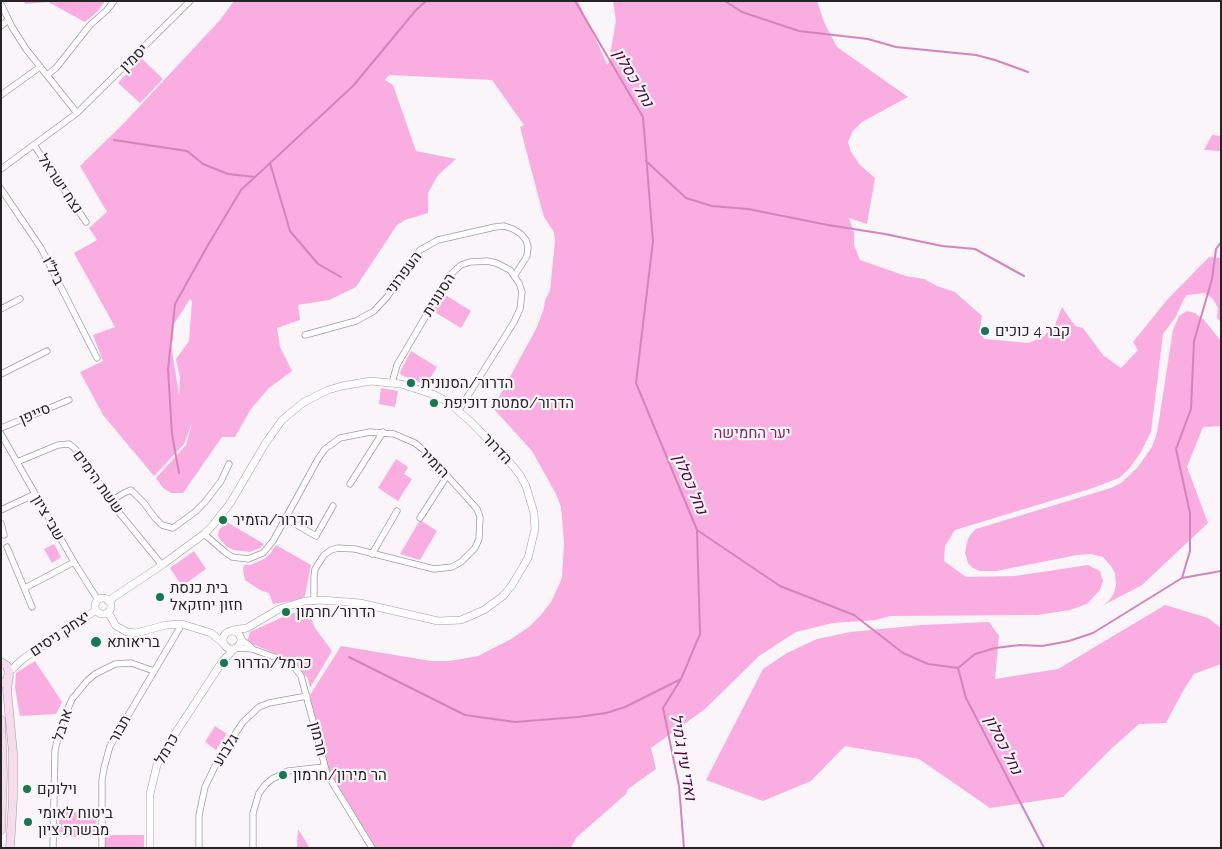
<!DOCTYPE html>
<meta charset="utf-8">
<style>
body{margin:0}
#map{position:relative;width:1222px;height:849px;overflow:hidden;background:#f9f5f8;font-family:Raleway,sans-serif}
canvas{display:block}
.frame{position:absolute;inset:0;border:2px solid #252324;pointer-events:none}
</style>
<div id="map">
<canvas width="1222" height="849"></canvas>
<div class="frame"></div>
</div>
<script>
const ctx = document.querySelector('canvas').getContext('2d');
ctx.lineJoin = 'round';
function paint(path, color) {
  ctx.fillStyle = color;
  ctx.fill(path, 'evenodd');
}
function toPath(rows) {
  const path = new Path2D();
  for (const r of rows) {
    if (r.length === 3) {
      path.moveTo(r[0] + r[2], r[1]);
      path.arc(r[0], r[1], r[2], 0, 2 * Math.PI);
      continue;
    }
    path.moveTo(r[0], r[1]);
    for (let i = 2; i < r.length; i += 2) path.lineTo(r[i], r[i + 1]);
  }
  return path;
}
function stroke(path, color, width, dash) {
  ctx.strokeStyle = color;
  ctx.lineWidth = width;
  ctx.lineCap = dash ? 'butt' : 'round';
  ctx.setLineDash(dash || []);
  ctx.stroke(path);
}
function drawText(font, color, halo, rows, align = 'center') {
  ctx.font = font + ' Raleway,Heebo,sans-serif';
  ctx.lineWidth = 4.5;
  ctx.setLineDash([]);
  ctx.textBaseline = 'middle';
  ctx.strokeStyle = halo;
  ctx.fillStyle = color;
  for (const [text, x, y, turn = 0] of rows) {
    ctx.save();
    ctx.translate(x, y);
    ctx.rotate((+turn || 0) * Math.PI / 180);
    ctx.textAlign = isNaN(turn) ? turn : align;
    if (halo) ctx.strokeText(text, 0, 0);
    ctx.fillText(text, 0, 0);
    ctx.restore();
  }
}
paint(toPath([
 [24,1,105,1,98,11,85,22,48,2,25,4],
 [234,1,578,1,608,66,616,21,613,1,817,1,824,22,837,47,908,97,862,122,853,131,848,142,851,152,861,166,875,178,867,224,849,218,854,233,854,245,860,260,906,276,924,279,937,286,955,292,982,316,980,328,984,339,1029,343,1044,336,1055,325,1062,307,1075,326,1083,328,1103,355,1121,368,1138,350,1133,342,1167,300,1209,257,1221,258,1221,322,1217,318,1218,308,1213,299,1205,293,1187,295,1184,299,1175,318,1163,334,1151,432,1141,452,1129,469,1119,478,1090,489,955,530,945,546,944,561,966,577,1015,576,1088,565,1100,571,1103,581,1100,590,1087,604,1070,610,1037,615,890,616,876,620,833,623,796,632,759,656,705,709,651,748,656,769,628,789,626,794,576,838,571,848,372,848,323,766,310,695,341,646,431,661,450,661,478,656,511,639,529,627,540,616,551,602,562,578,564,542,561,507,556,494,532,451,493,408,537,327,544,308,545,300,550,291,555,241,554,232,544,217,539,199,520,127,524,125,492,80,389,75,385,80,393,85,416,151,456,159,438,175,428,193,428,213,405,220,397,225,356,287,329,300,298,305,300,320,277,328,280,347,292,371,269,388,251,409,235,437,222,437,183,493,171,493,163,488,156,478,186,445,192,423,184,444,154,476,103,415,80,372,103,361,93,335,115,327,74,253,97,240,89,228,107,212,80,166,125,122,220,20],
 [190,299,192,301,189,341,176,359,180,378,179,395,170,338,173,342,174,324],
 [141,58,163,79,140,103,118,83],
 [1212,135,1221,136,1221,151,1204,150],
 [444,294,471,311,461,328,433,311],
 [1187,311,1195,313,1204,320,1221,341,1221,426,1203,427,1187,467,1208,523,1142,585,1102,606,1109,601,1114,593,1116,585,1115,573,1111,566,1103,557,1091,554,1077,555,996,571,980,571,973,568,968,563,965,553,967,542,970,535,976,529,1111,488,1121,483,1137,468,1152,447,1157,433,1173,330,1179,316],
 [411,351,437,367,426,385,401,375,400,372],
 [381,388,398,391,395,407,379,404],
 [396,459,408,467,404,474,412,479,398,501,378,488],
 [420,520,437,531,420,560,400,554],
 [227,522,264,544,260,548,250,552,234,550,227,547,218,537,219,530],
 [54,544,61,557,52,563,44,549],
 [276,545,311,565,305,596,298,600,273,604,269,593,260,590,245,580,243,570,244,565,250,565,264,559,270,554],
 [194,551,206,569,182,586,170,568],
 [1165,605,1208,618,1221,628,1221,664,1194,674,1183,691,1166,723,1139,724,1112,748,1063,797,990,808,919,759,845,746,811,781,763,801,706,780,763,669,787,653,817,639,850,632,922,625,989,622,999,636,995,679,1058,669],
 [307,609,315,628,332,651,310,688,308,678,284,657,247,642,250,632,287,615],
 [35,661,62,702,56,714,20,716,15,688,16,673],
 [215,726,227,734,216,750,205,742],
 [59,812,97,812,96,837,59,837],
 [298,829,310,848,297,848],
 [105,835,144,835,144,848,105,848]
]), '#faade0');
stroke(toPath([
 [575,1,643,117,653,241,636,383,697,530,780,586,854,615,903,653,928,664,958,668,966,698,1044,848],
 [725,1,742,12,799,31,868,39,896,47,976,55,995,60,1028,72],
 [114,140,187,151,203,164,228,174,255,177],
 [646,161,686,198,712,206,748,209,828,225,885,234,942,246,975,249,1024,276],
 [270,163,290,231,318,264,341,277],
 [179,473,172,434,168,369,175,304,208,245,241,190,353,86,416,10,426,1],
 [1182,578,1190,551,1190,513,1176,449,1191,409,1194,341,1212,279,1216,249,1221,242],
 [349,657,465,715,515,722,578,717,606,713,625,707,681,679],
 [958,668,975,654,995,648,1020,645,1042,646,1069,641,1093,633,1182,578,1221,571],
 [684,848,679,786,663,708,681,679,700,634,697,531]
]), '#d484ba', 2);
const minor = toPath([
 [1,4,12,27,26,49,77,113],
 [1,26,8,20],
 [47,75,56,68,90,25,107,10,114,1],
 [1,95,40,67],
 [34,145,86,222],
 [1,169,77,113,190,1],
 [1,189,41,248,97,358],
 [1,309,20,299],
 [305,335,356,321,374,311,387,297,414,257,420,250,438,240,495,227,504,226,513,229,521,234,526,240,528,247,527,256,515,275],
 [1,374,47,351],
 [392,383,397,365,450,275,461,265,470,262,487,261,496,263,510,270,519,283,522,292,520,309,514,322,459,410],
 [1,428,69,400],
 [1,434,74,562,98,600],
 [17,462,58,445,69,444,73,447,81,455,117,510,162,565],
 [350,484,383,432],
 [111,501,124,493,131,490,144,503,155,518,162,525,173,528,195,512,205,502,221,481,229,464],
 [1,510,35,494],
 [285,518,316,536,333,506],
 [420,518,447,476],
 [1,523,4,535],
 [204,534,225,552,232,557,248,559,263,553,273,541,318,459,325,449,340,438,370,432,394,434,415,443,427,453,477,509,480,517,479,539,475,548,461,562,452,567,434,569,355,549,338,548,331,550,324,555,315,569,314,577,314,601],
 [7,547,32,607],
 [372,554,397,511],
 [25,588,74,562],
 [242,640,251,647],
 [237,648,252,649,283,660,295,668,301,676,327,774,372,848],
 [53,848,55,750,61,725,72,699,87,681,95,674,115,664,131,663,154,671],
 [102,848,102,780,104,768,110,746,182,624],
 [199,848,199,815,205,787,218,760,243,722,259,707,269,703,307,696],
 [253,848,253,813,259,793,266,784,272,779,288,771,324,767]
]);
const tertiary = toPath([
 [103,606,8],
 [108,601,162,565,204,534,213,525,231,502,265,444,282,420,304,402,328,390,342,386,371,381,401,384,435,395,448,402,471,422,508,460,520,475,526,486,534,513,535,529,528,558,512,585,503,596,484,610,461,620,438,621,360,603,321,600,305,601,279,609,247,628,233,630],
 [108,612,116,626,127,632,136,633,166,625,182,624,211,633,223,643],
 [232,640,9],
 [9,672,24,658,96,610],
 [150,848,150,794,157,765,167,746,222,662,234,649]
]);
const secondary = toPath([
 [1,662,7,666,9,672,7,680,1,684],
 [9,676,7,690,13,753,13,798,10,848],
 [1,720,3,774,1,830]
]);
stroke(minor, '#a19d9f', 7);
stroke(tertiary, '#a19d9f', 8);
stroke(secondary, '#a19d9f', 9);
stroke(minor, '#fff', 5.5);
stroke(tertiary, '#fff', 7);
stroke(secondary, '#f7dcee', 8);
for (const [x, y, r, color] of [
 [985,331,5,"#147850"],
 [411,383,5,"#147850"],
 [434,403,5,"#147850"],
 [223,520,5,"#147850"],
 [160,597,5,"#147850"],
 [286,612,5,"#147850"],
 [96,642,6,"#147850"],
 [224,663,5,"#147850"],
 [283,775,5,"#147850"],
 [27,789,5,"#147850"],
 [28,822,5,"#147850"]
]) {
  const dot = new Path2D();
  dot.arc(x, y, r, 0, 2 * Math.PI);
  ctx.fillStyle = color;
  ctx.fill(dot);
  stroke(dot, '#f9f5f8', 2);
}
drawText('15px', '#252324', '#f9f5f8', [
 ["יסמין",134,58,-45],
 ["נצח ישראל",60,184,56],
 ["ביל״ו",53,271,63],
 ["העפרוני",404,273,-53],
 ["הסנונית",439,295,-58],
 ["סייפן",35,414,-23],
 ["הדרור",497,449,47],
 ["הזמיר",434,463,46],
 ["ששת הימים",98,482,54],
 ["שבי ציון",48,518,60],
 ["יצחק ניסים",60,634,-34],
 ["ארבל",63,725,-72],
 ["תבור",120,729,-61],
 ["חרמון",318,739,76],
 ["כרמל",167,749,-61],
 ["גלבוע",226,750,-58]
]);
drawText('15px', '#252324', '#f9f5f8', [
 ["קבר 4 כוכים",995,331],
 ["הדרור/הסנונית",421,383],
 ["הדרור/סמטת דוכיפת",444,403],
 ["הדרור/הזמיר",233,520],
 ["בית כנסת",170,588],
 ["חזון יחזקאל",170,605],
 ["הדרור/חרמון",296,612],
 ["בריאותא",107,642],
 ["כרמל/הדרור",234,663],
 ["הר מירון/חרמון",293,775],
 ["וילוקם",37,789],
 ["ביטוח לאומי",38,813],
 ["מבשרת ציון",38,830]
], 'left');
drawText('15px', '#83256a', '#f9f5f8', [
 ["יער החמישה",752,433]
]);
drawText('italic 16px', '#4e043d', '#f9f5f8', [
 ["נחל כסלון",633,78,60],
 ["נחל כסלון",690,484,67],
 ["נחל כסלון",1003,745,63],
 ["ואדי עין ג'מיל",683,757,80]
]);
</script>
